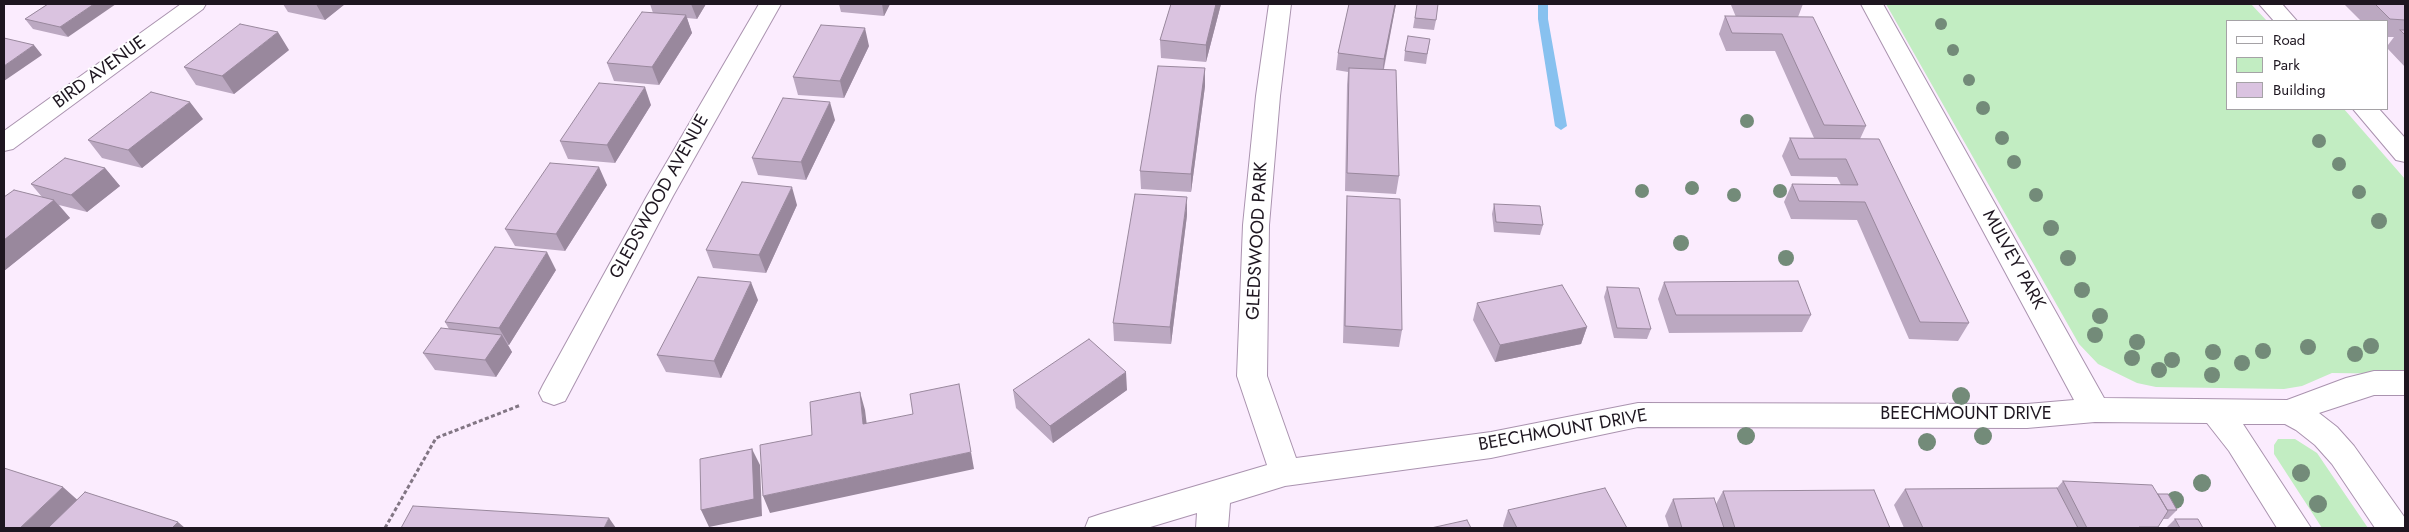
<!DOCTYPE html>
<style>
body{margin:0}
#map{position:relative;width:2409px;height:532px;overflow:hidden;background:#fbecfe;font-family:Jost,sans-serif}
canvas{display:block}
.frame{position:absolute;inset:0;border:5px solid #1e1620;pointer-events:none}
.legend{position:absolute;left:2226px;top:20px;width:162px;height:90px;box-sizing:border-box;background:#fff;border:1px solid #a5a2a6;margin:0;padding:6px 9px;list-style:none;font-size:15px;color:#1e1620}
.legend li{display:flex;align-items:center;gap:10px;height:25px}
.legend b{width:25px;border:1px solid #a5a2a6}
</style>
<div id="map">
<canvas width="2409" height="532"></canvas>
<div class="frame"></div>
<ul class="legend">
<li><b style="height:6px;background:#fff"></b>Road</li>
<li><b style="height:14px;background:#c2edc2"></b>Park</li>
<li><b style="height:14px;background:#dac3e0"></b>Building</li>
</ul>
</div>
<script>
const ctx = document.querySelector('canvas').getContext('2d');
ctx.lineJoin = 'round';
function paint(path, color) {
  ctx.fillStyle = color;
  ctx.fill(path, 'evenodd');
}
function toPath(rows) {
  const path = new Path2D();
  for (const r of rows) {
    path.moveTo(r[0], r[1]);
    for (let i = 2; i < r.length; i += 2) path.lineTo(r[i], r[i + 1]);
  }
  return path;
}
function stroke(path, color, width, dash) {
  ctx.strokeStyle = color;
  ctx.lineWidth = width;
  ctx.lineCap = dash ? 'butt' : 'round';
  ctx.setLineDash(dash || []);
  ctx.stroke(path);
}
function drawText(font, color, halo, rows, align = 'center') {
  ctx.font = font + ' Jost,sans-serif';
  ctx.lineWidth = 4;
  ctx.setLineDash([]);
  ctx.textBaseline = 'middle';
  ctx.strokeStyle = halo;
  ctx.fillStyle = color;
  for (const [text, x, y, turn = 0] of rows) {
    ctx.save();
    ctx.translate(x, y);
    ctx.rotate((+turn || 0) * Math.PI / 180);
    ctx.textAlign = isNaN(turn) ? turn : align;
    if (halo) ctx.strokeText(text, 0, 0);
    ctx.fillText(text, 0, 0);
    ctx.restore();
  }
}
paint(toPath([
 [1886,4,2251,4,2267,21,2228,21,2228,109,2344,109,2405,179,2405,374,2332,373,2302,386,2284,389,2156,387,2137,383,2098,364,2079,344],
 [2278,439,2295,439,2317,453,2368,528,2322,528,2274,454,2274,445]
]), '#c2edc2');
paint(toPath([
 [1538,4,1548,4,1548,19,1567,126,1561,130,1555,126,1538,19,1538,4]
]), '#88c1ef');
const minor = toPath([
 [181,4,206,4,203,9,13,149,4,151,4,131,181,4],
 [759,4,781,4,673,196,565,401,554,405,543,401,539,393,543,385,647,196,759,4],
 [1269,4,1291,4,1280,96,1269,225,1267,376,1296,458,1491,432,1638,403,2027,404,2074,400,1861,4,1883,4,2104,398,2287,400,2346,378,2374,371,2405,371,2405,395,2374,395,2319,413,2337,427,2354,446,2405,518,2405,528,2375,528,2332,464,2315,445,2296,430,2285,424,2243,424,2311,528,2277,528,2229,451,2207,423,2095,422,2027,428,1638,427,1491,458,1285,486,1230,503,1228,528,1196,528,1197,513,1147,528,1085,528,1089,518,1101,514,1267,465,1237,376,1243,225,1256,96,1269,4],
 [2259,4,2282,4,2297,21,2274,21,2259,4],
 [2353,109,2379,109,2405,138,2405,162,2396,160,2353,109]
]);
stroke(minor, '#aa93af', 2);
stroke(toPath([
 [385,528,436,438,521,405]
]), '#827684', 3, [4, 2.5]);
paint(minor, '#fff');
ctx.fillStyle = '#738b79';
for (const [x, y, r] of [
 [1941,24,6],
 [1953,50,6],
 [1969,80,6],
 [1983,108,7],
 [1747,121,7],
 [2002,138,7],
 [2319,141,7],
 [2014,162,7],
 [2339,164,7],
 [1692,188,7],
 [1642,191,7],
 [1780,191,7],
 [2359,192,7],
 [1734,195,7],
 [2036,195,7],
 [2379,221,8],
 [2051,228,8],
 [1681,243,8],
 [1786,258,8],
 [2068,258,8],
 [2082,290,8],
 [2100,316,8],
 [2095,335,8],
 [2137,342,8],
 [2371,346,8],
 [2308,347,8],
 [2263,351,8],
 [2213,352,8],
 [2355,354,8],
 [2132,358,8],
 [2172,360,8],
 [2242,363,8],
 [2159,370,8],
 [2212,375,8],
 [1961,396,9],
 [1746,436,9],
 [1983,436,9],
 [1927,442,9],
 [2301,473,9],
 [2202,483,9],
 [2175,500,9],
 [2318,504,9]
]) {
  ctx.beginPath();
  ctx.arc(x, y, r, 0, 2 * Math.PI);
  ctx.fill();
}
paint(toPath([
 [48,4,68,37,33,29,25,19],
 [283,4,345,4,325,20,288,12],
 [650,4,706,4,697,19,687,18,692,33,659,85,614,81,607,63,653,13],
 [839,4,890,4,884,16,841,12],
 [1171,4,1221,4,1206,62,1161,58,1160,40],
 [1349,4,1396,4,1384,69,1399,176,1396,194,1345,191,1347,85,1348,72,1336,70,1338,53],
 [1417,4,1436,20,1434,30,1413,28],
 [1732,4,1803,4,1798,17,1866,126,1860,139,1969,323,1958,341,1909,339,1857,220,1791,219,1784,202,1792,184,1841,185,1837,177,1791,176,1782,156,1790,138,1814,138,1775,51,1726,51,1719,34,1725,16,1736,17,1731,5],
 [2344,4,2405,4,2405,67,2388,49,2388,45,2394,37,2388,37,2388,21,2361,21],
 [1430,39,1426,64,1404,61,1405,51],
 [869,46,844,98,798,95,793,77],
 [289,50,234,94,196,85,184,67],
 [1205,68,1205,86,1191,192,1141,189,1140,171],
 [651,105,615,163,568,159,560,141],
 [203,119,142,168,102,158,88,140],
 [835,120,806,180,758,175,752,158],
 [105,168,120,186,87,212,59,205,70,218,4,271,4,197,42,197,31,184],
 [607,185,565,251,515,246,505,229],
 [1347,196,1402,330,1399,347,1343,343,1346,214],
 [1494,204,1543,225,1540,235,1494,232,1492,214],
 [797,205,766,273,713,268,706,250],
 [1187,215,1171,344,1114,341,1113,323],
 [556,270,509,345,508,345,512,352,496,377,435,370,423,353,449,329,445,322],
 [1664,282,1811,315,1802,332,1669,333,1658,299],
 [1607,287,1651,329,1647,339,1614,338,1604,297],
 [758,300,721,378,666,372,657,355],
 [1477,303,1587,327,1581,344,1495,362,1473,320],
 [1013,390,1127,390,1053,443,1016,408],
 [2063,481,2158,494,2177,510,2168,519,2163,519,2157,528,1904,528,1894,505,1905,489,2057,488],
 [1723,491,1890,528,1669,528,1665,516,1673,499,1716,504],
 [1508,510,1627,528,1504,528,1503,526],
 [2175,519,2203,528,2166,528]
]), '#bba8c1');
paint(toPath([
 [94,4,116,4,68,37,60,27],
 [316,4,345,4,325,20],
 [691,4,706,4,697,19],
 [882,4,890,4,884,16],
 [1216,4,1221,4,1206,62,1206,45],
 [1395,4,1396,4,1382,76,1384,59],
 [686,15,692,33,659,85,652,67],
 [865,28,869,46,844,98,840,81],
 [278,32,289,50,234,94,222,76],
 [34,45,42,55,4,81,4,66],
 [1205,68,1205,86,1191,192,1191,174],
 [645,87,651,105,615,163,607,145],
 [190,102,203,119,142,168,128,150],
 [830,102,835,120,806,180,801,162],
 [599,167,607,185,565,251,556,234],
 [105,168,120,186,87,212,71,195],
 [792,187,797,205,766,273,759,255],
 [1187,197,1187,215,1171,344,1170,327],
 [54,200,70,218,4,271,4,240],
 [547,252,556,270,509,345,499,328],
 [751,282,758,300,721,378,714,361],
 [1587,327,1581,344,1495,362,1500,345],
 [502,335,512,352,496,377,485,360],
 [1126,372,1127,390,1053,443,1050,426],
 [959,384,974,469,770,513,763,496,971,452],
 [860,392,865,410,869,442,863,424],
 [752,449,760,465,762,516,709,527,701,510],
 [63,487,82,504,57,528,20,528],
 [609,518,616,528,604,528],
 [178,522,185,528,172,528]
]), '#99889d');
const building = toPath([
 [48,4,94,4,60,27,25,19,48,4],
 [1171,4,1216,4,1206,45,1160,40,1171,4],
 [1349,4,1395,4,1384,59,1338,53,1349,4],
 [1417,4,1438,4,1436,20,1415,18,1417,4],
 [2375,4,2405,4,2405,20,2390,19,2375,4],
 [642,12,686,15,652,67,607,63,642,12],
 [1725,16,1813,17,1866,126,1824,125,1782,34,1732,33,1725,16],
 [240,24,278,32,222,76,184,67,240,24],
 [821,25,865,28,840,81,793,77,821,25],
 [2400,30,2405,30,2405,35,2400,30],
 [1408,36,1430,39,1427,54,1405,51,1408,36],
 [4,38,34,45,4,66,4,38],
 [1158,66,1205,68,1191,174,1140,171,1158,66],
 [1349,68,1396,70,1399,176,1347,173,1349,68],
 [599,83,645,87,607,145,560,141,599,83],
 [151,92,190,102,128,150,88,140,151,92],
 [783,98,830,102,801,162,752,158,783,98],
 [1790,138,1879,139,1969,323,1920,322,1865,202,1799,201,1792,184,1858,185,1846,159,1799,159,1790,138],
 [65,158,105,168,71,195,31,184,65,158],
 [550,163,599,167,556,234,505,229,550,163],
 [742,182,792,187,759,255,706,250,742,182],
 [14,190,54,200,4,240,4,197,14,190],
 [1135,194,1187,197,1170,327,1113,323,1135,194],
 [1347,196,1400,199,1402,330,1345,326,1347,196],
 [1494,204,1540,206,1543,225,1496,222,1494,204],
 [495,247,547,252,499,328,445,322,495,247],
 [698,277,751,282,714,361,657,355,698,277],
 [1798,281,1811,315,1676,315,1664,282,1798,281],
 [1562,285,1587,327,1500,345,1477,303,1562,285],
 [1607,287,1639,288,1651,329,1617,328,1607,287],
 [441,328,502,335,485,360,423,353,441,328],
 [1089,339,1126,372,1050,426,1013,390,1089,339],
 [959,384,971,452,763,496,760,445,812,435,810,402,860,392,863,424,913,414,910,394,959,384],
 [752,449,754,499,701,510,700,459,752,449],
 [4,468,63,487,20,528,4,528,4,468],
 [2063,481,2152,485,2168,511,2158,527,2139,527,2140,528,2087,528,2063,481],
 [1605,488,1627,528,1517,528,1508,510,1605,488],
 [2057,488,2078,528,1923,528,1905,489,2057,488],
 [1874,490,1890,528,1735,528,1723,491,1874,490],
 [85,492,178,522,172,528,48,528,85,492],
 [2158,494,2168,494,2177,510,2167,510,2158,494],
 [1714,498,1724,528,1682,528,1673,499,1714,498],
 [413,506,609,518,604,528,401,528,413,506],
 [2175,519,2198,519,2203,528,2180,528,2175,519],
 [1467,520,1471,528,1431,528,1467,520]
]);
paint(building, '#dac3e0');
stroke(building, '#99889d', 1);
drawText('18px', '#1e1620', '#fff', [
 ["BIRD AVENUE",100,73,-36],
 ["GLEDSWOOD AVENUE",660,197,-61],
 ["GLEDSWOOD PARK",1258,241,-87],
 ["MULVEY PARK",2013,260,61],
 ["BEECHMOUNT DRIVE",1966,415],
 ["BEECHMOUNT DRIVE",1563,431,-10]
]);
</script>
